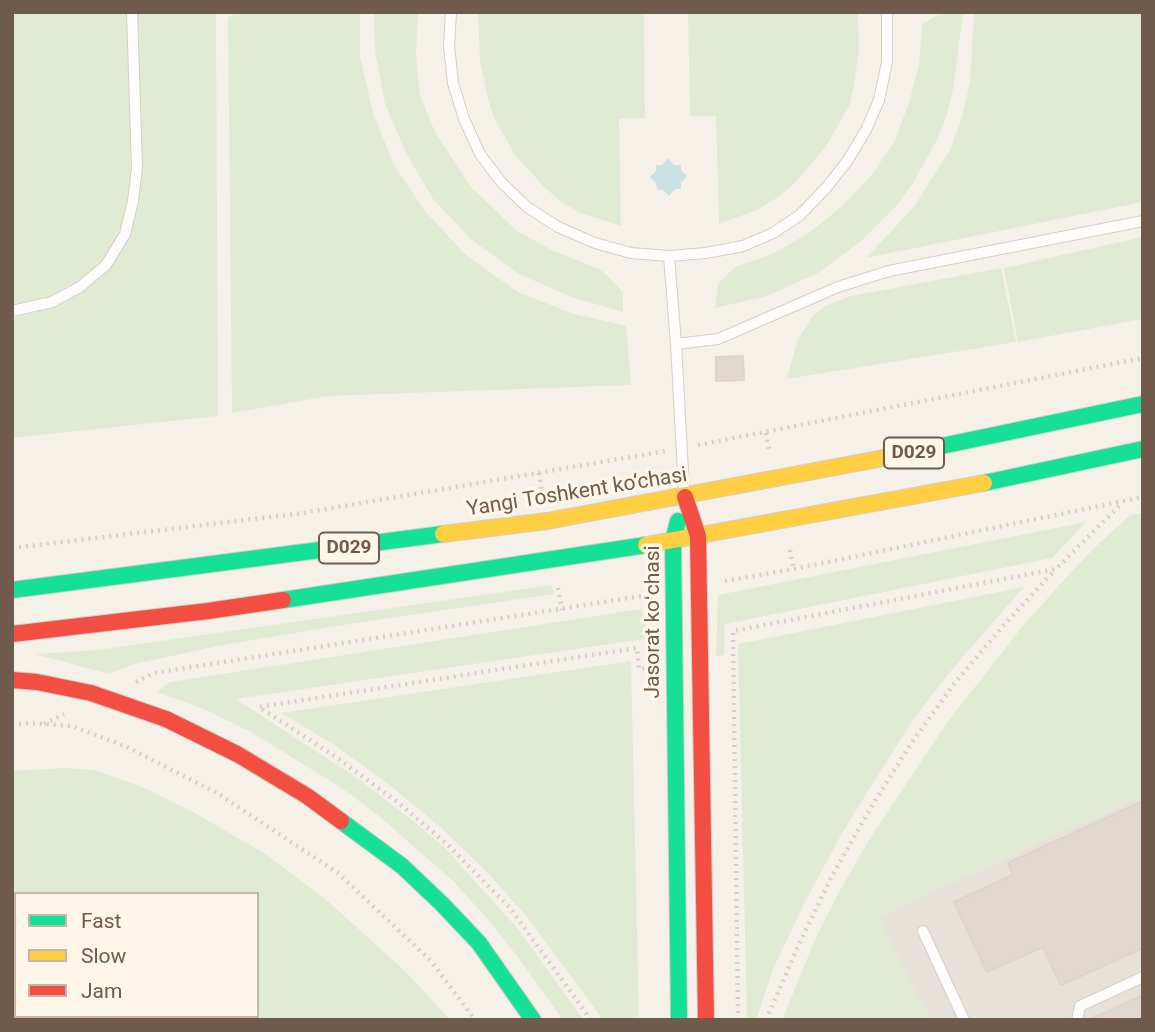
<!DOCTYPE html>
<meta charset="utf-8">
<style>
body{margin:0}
#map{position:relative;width:1155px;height:1032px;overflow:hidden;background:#f5f1e8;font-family:Roboto,sans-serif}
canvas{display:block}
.frame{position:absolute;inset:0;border:14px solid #705a4b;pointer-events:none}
.legend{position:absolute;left:14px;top:892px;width:245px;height:126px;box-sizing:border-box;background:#fdf6e9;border:2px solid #c5b8aa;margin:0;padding:9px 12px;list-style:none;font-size:21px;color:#705a4b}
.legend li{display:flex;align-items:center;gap:14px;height:35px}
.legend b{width:35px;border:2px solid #c5b8aa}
</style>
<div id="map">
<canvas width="1155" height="1032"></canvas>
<div class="frame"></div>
<ul class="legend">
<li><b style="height:9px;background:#16e098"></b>Fast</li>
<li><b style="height:9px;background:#ffcf43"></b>Slow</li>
<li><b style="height:9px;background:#f24e42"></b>Jam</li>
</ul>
</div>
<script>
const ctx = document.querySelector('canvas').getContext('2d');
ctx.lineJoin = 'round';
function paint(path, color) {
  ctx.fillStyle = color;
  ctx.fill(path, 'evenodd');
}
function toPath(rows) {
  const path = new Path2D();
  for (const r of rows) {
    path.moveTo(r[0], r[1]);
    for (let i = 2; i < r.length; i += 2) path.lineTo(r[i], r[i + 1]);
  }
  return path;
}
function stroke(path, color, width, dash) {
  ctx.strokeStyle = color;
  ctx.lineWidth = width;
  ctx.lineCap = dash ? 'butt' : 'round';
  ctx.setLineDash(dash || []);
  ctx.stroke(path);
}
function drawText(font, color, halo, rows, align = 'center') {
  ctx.font = font + ' Roboto,sans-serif';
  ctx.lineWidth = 7;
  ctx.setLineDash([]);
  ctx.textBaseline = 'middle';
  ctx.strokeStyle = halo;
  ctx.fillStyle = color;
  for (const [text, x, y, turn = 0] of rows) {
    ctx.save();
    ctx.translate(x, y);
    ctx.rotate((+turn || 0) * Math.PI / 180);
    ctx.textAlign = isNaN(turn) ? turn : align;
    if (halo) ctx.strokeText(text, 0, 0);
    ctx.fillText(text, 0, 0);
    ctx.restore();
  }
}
paint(toPath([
 [1143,795,1143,1020,930,1020,878,917]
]), '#e7e1d9');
paint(toPath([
 [12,12,216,12,218,416,12,438],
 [238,12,360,12,360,56,373,113,394,165,425,211,466,255,518,292,571,313,626,326,631,385,329,396,232,413,228,18],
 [374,12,418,14,416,54,420,95,435,132,470,186,517,231,552,250,599,269,608,276,623,292,623,312,571,297,519,274,473,241,433,199,406,153,385,104,375,51],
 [478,12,644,12,645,118,619,119,621,226,580,213,560,201,545,188,515,155,494,118,488,99,480,61],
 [688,12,858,12,859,49,854,87,849,106,825,148,794,184,778,197,759,209,719,224,716,116,690,116],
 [1143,12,1143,202,866,258,913,208,950,150,962,117,970,82,974,13],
 [939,14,963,14,953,89,947,115,938,138,913,183,898,204,861,241,818,273,767,296,715,308,718,284,735,267,772,254,809,233,842,206,871,176,894,142,909,103,919,64,922,24],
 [1143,237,1143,319,1018,342,1004,268],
 [1001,268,1016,342,787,379,797,341,813,316,825,306,851,296],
 [1143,513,1143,795,879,917,930,1020,782,1020,816,937,839,892,872,835,946,724,1022,627,1060,584,1094,548,1130,515],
 [1086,522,1052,558,725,624,724,655,716,656,718,595],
 [552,585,554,594,330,627,218,646,134,664,109,674,35,654,98,650,161,641],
 [1024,587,949,673,914,719,883,767,841,835,805,902,774,967,756,1020,747,1020,738,644],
 [641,609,651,633,654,660,646,661,644,639,236,699,360,780,418,825,446,849,517,928,584,1020,563,1020,518,957,486,917,453,881,379,816,340,787,251,732,204,709,157,692,170,682],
 [631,661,639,1020,603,1020,528,918,485,870,438,825,388,784,336,746,281,713],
 [64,768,95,770,145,788,193,812,264,853,330,903,408,974,450,1020,12,1020,12,771],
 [16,894,257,894,257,1016,16,1016]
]), '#e1ebd4');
paint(toPath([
 [668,158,674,165,681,165,681,170,687,176,681,183,681,189,675,189,669,196,663,190,657,190,656,183,650,177,656,171,656,165,662,165]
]), '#cbe1e4');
const building = toPath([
 [743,356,744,380,716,381,716,357,743,356],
 [1143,801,1143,948,1061,985,1043,947,987,972,954,902,1013,875,1008,863,1143,801],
 [1143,995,1143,1020,1089,1020,1143,995]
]);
paint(building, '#e1d9d0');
stroke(building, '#ddd4cb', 2);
const lane = toPath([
 [451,12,449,46,453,83,464,119,480,154,501,182,527,207,558,227,595,243,631,253,669,256,706,253,743,246,773,233,800,215,826,188,848,160,866,130,879,100,887,62,887,12],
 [669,256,676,344,684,490],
 [12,311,52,302,80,287,106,265,125,234,133,201,137,168,132,12],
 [676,344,718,339,838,287,889,271,1143,221],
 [923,931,964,1020],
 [1077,1020,1080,1006,1143,977]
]);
const fast = toPath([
 [884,458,1143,404],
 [984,483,1143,449],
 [678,521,673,541,679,1020],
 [12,590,443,534],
 [283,600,646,545],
 [341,821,402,866,442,904,479,943,533,1020]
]);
const slow = toPath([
 [443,534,547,521,884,458],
 [646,545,984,483]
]);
const jam = toPath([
 [685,497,698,536,706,1020],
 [12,634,208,611,283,600],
 [12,680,37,682,91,693,166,719,237,754,307,796,341,821]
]);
stroke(lane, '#d4cec7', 12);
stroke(fast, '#d4cec7', 18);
stroke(slow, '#d4cec7', 18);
stroke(jam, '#d4cec7', 18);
stroke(toPath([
 [766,433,769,449],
 [698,445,1143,358],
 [539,473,542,493],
 [12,548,303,513,666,451],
 [790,550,794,569],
 [725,581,794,569,1143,497],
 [558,588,562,610],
 [136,682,154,673,648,595],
 [44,724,64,714],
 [12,725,29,723,72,726,127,747,217,793,338,873,431,961,475,1020],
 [591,1020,510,908,449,846,400,804,336,757,259,707,637,648,639,669,648,668],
 [738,1020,733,631,1056,569,1122,503],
 [766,1020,798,946,832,876,870,809,910,745,954,684,1003,626,1055,570]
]), '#d6d0ca', 4.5, [2, 5]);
stroke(lane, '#fefdfc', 10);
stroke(fast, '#16e098', 16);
stroke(slow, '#ffcf43', 16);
stroke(jam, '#f24e42', 16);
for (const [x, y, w] of [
 [914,453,60],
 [349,548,60]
]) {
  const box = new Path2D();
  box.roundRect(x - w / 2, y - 15.5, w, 31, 5);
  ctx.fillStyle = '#fdf6e9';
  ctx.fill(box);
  stroke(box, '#705a4b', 2);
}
drawText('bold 19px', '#705a4b', null, [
 ["D029",914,453],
 ["D029",349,548]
]);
drawText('21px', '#705a4b', '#fdf6e9', [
 ["Yangi Toshkent ko‘chasi",577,493,-9],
 ["Jasorat koʻchasi",654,622,-90]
]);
</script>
